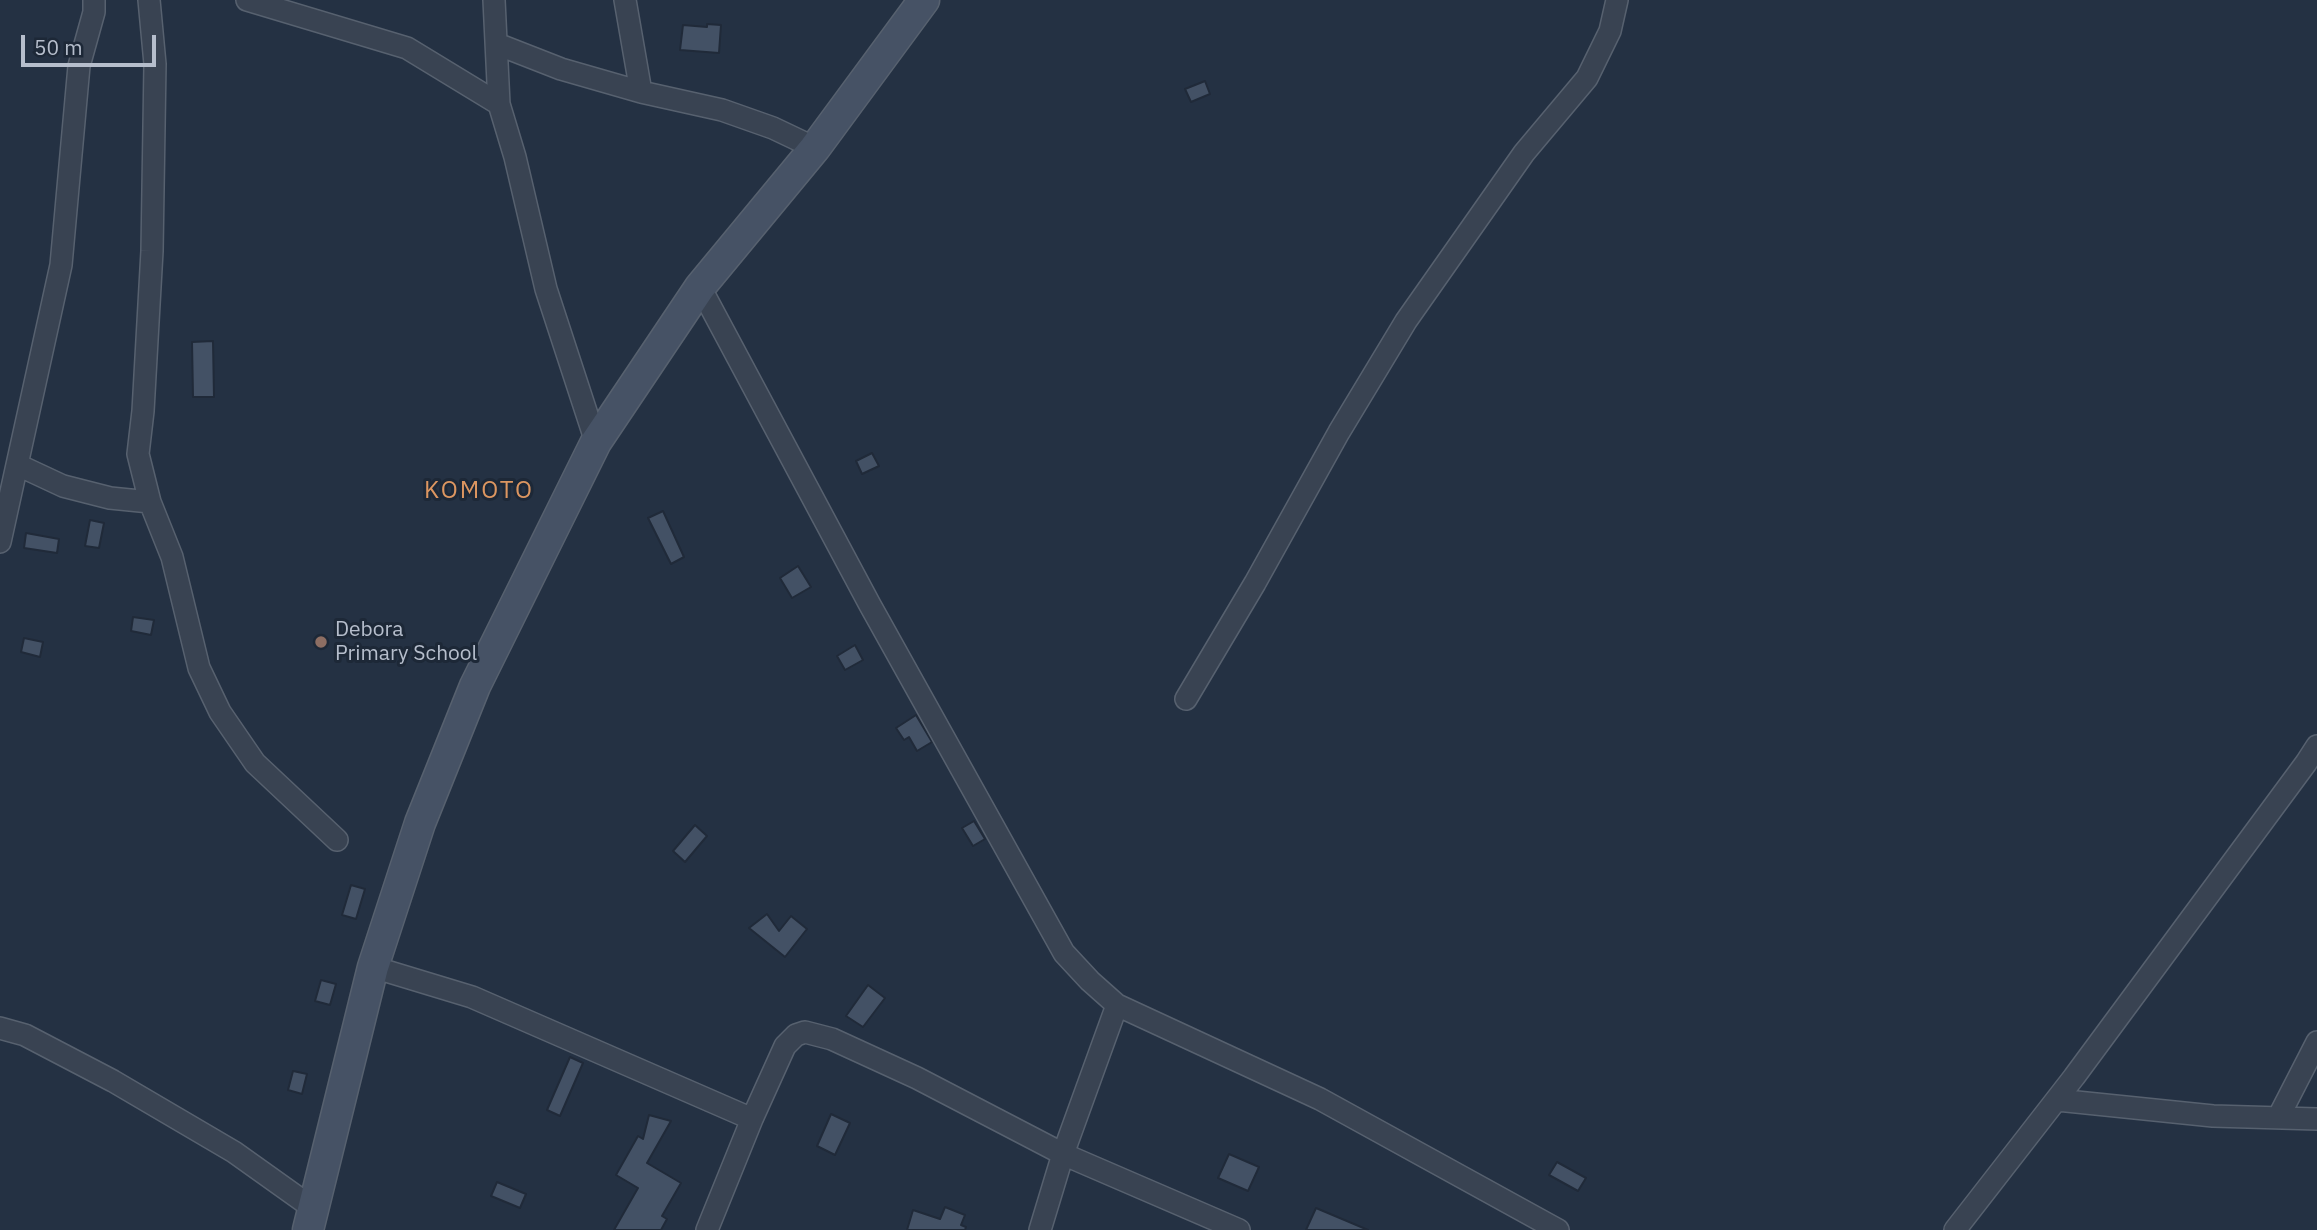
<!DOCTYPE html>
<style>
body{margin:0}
#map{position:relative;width:2317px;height:1230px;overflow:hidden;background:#243143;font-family:"IBM Plex Sans",sans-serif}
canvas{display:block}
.scale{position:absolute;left:21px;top:35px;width:135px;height:32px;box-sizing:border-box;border:4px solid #b6becc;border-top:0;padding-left:9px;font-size:21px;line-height:24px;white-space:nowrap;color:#b6becc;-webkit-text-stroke:5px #1d2837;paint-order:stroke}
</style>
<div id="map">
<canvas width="2317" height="1230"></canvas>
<div class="scale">50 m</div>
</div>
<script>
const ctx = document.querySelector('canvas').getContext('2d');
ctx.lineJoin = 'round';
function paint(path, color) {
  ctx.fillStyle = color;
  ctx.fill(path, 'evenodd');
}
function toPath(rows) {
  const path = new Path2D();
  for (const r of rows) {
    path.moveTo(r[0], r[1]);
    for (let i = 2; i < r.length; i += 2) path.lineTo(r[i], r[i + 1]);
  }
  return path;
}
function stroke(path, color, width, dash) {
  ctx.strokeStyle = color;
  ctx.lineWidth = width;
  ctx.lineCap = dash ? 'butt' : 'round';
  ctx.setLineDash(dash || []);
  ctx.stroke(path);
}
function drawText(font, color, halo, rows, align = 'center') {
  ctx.font = font + ' "IBM Plex Sans",sans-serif';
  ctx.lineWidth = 6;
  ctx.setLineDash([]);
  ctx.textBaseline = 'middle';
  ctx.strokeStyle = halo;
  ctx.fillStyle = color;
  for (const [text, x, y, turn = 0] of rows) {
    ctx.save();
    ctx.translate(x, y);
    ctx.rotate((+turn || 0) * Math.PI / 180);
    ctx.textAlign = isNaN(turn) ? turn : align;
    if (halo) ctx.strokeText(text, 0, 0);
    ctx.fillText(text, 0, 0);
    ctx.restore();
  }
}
const building = toPath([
 [707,24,721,25,719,53,680,50,683,25,707,27,707,24],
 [1205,81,1210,94,1191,102,1185,89,1205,81],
 [213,341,214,397,193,397,192,342,213,341],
 [872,453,879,466,862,474,856,461,872,453],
 [663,511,684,557,671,564,648,518,663,511],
 [90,520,104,523,99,548,85,546,90,520],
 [26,533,59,539,57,553,24,548,26,533],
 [798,566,811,587,792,598,780,578,798,566],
 [133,617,154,620,151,635,131,631,133,617],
 [24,638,43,642,40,657,21,652,24,638],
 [855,645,863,660,845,670,837,656,855,645],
 [916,715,932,742,917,751,909,737,904,740,896,728,916,715],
 [974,821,985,839,973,846,962,828,974,821],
 [695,825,707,836,685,862,673,851,695,825],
 [351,885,365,889,356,919,342,915,351,885],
 [767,914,779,931,791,916,807,929,785,957,749,928,767,914],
 [321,980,336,984,330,1005,315,1001,321,980],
 [868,985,885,998,863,1027,846,1016,868,985],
 [570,1057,583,1063,560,1116,547,1110,570,1057],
 [293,1071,307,1074,302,1094,288,1090,293,1071],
 [831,1114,850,1123,835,1155,817,1146,831,1114],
 [649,1115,671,1121,647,1163,681,1183,662,1216,667,1219,661,1230,614,1230,638,1188,616,1175,638,1136,643,1139,649,1115],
 [1229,1154,1259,1167,1248,1191,1218,1178,1229,1154],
 [1557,1162,1586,1178,1578,1191,1549,1175,1557,1162],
 [497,1182,526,1194,520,1208,491,1196,497,1182],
 [945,1207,965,1215,961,1225,966,1227,965,1230,907,1230,913,1210,940,1219,945,1207],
 [1316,1208,1368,1230,1306,1230,1316,1208]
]);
paint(building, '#435165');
stroke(building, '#202a39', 2);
const street = toPath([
 [149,0,155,64,152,251,143,411,138,454,150,502,172,557,199,668,220,712,255,763,337,840],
 [247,0,407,48,499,104],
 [494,0,499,104,515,157,546,289,596,442],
 [625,0,641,92],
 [497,44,561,69,641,92,722,110,773,128,815,148],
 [700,287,870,605,1064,953,1090,981,1117,1005,1320,1099,1558,1230],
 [18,465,63,486,110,498,150,502],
 [0,542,61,265,79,66,94,12,94,0],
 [1186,699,1255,583,1339,432,1406,321,1524,153,1587,78,1610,31,1617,0],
 [373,967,472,997,752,1119],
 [0,1028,25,1035,113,1081,234,1152,314,1209],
 [2057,1100,2213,1116,2317,1119],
 [2278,1118,2317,1042],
 [707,1230,752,1119,785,1046,796,1035,805,1032,832,1039,917,1078,1063,1154,1239,1230],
 [1040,1230,1063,1154,1117,1005],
 [1955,1230,2074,1077,2306,763,2317,746]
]);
const secondary = toPath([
 [308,1230,373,967,420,823,475,686,596,442,700,287,815,148,924,0]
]);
stroke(street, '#57616f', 24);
stroke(secondary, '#57616f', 33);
stroke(street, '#394352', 21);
stroke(secondary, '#465265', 30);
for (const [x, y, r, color] of [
 [321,642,7,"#8d6e63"]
]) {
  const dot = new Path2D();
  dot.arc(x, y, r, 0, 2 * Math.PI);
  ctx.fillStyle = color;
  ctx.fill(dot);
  stroke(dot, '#1d2837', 2.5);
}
drawText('21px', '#b6becc', '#1d2837', [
 ["Debora",335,630],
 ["Primary School",335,654]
], 'left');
ctx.letterSpacing = '2px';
drawText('24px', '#dc9661', '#1d2837', [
 ["KOMOTO",479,491]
]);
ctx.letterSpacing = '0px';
</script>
